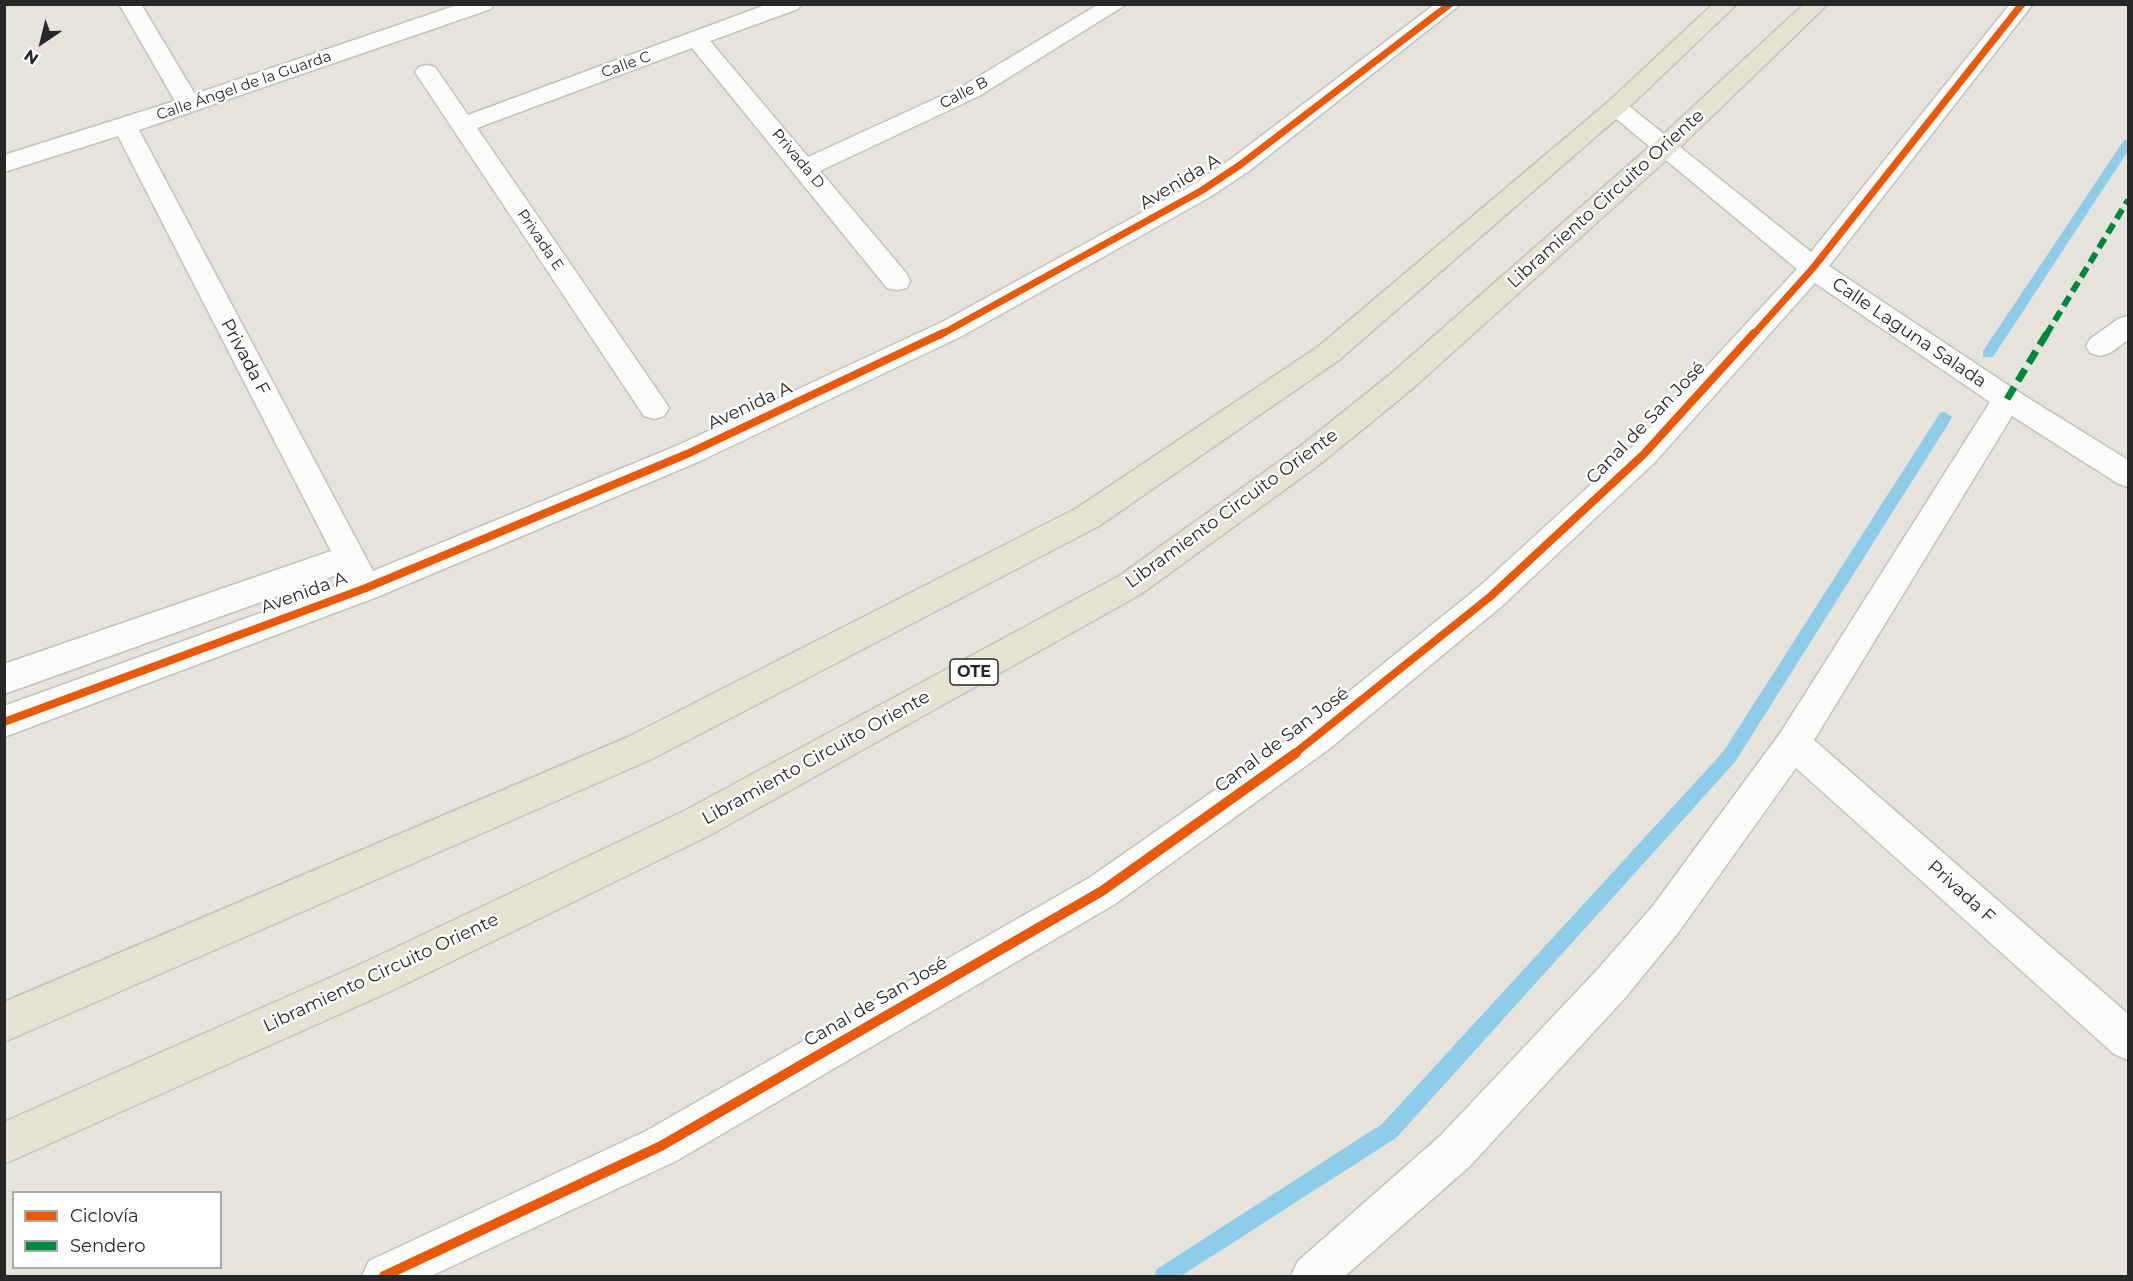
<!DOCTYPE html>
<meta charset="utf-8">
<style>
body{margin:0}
#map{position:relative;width:2133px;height:1281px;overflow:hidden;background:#e6e3dc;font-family:Montserrat,sans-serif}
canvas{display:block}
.frame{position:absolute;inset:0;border:6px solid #272727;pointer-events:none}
.legend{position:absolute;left:12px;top:1191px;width:210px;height:78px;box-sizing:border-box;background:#fff;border:2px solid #a9a9a9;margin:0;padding:8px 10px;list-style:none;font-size:18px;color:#272727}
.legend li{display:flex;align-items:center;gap:12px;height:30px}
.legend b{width:30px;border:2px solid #a9a9a9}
.north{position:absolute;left:12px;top:12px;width:60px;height:60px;-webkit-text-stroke:4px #fff;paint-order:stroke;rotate:215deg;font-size:16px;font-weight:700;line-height:24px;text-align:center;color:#272727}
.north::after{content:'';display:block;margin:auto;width:21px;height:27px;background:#272727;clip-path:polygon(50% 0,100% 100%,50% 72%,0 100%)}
</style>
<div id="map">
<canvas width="2133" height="1281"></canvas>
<div class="frame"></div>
<ul class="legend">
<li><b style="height:8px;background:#e8590c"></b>Ciclovía</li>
<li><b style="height:8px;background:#00873e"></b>Sendero</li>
</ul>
<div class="north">N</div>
</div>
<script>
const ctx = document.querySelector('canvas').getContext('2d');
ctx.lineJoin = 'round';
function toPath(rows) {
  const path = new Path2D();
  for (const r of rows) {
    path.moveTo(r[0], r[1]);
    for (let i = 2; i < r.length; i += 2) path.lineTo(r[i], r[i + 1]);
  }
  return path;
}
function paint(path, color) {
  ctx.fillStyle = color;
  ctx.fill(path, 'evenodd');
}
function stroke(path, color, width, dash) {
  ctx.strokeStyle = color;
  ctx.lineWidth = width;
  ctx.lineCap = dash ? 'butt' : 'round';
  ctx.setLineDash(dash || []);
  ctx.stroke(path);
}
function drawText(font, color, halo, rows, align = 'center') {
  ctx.font = font + ' Montserrat,sans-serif';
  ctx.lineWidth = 5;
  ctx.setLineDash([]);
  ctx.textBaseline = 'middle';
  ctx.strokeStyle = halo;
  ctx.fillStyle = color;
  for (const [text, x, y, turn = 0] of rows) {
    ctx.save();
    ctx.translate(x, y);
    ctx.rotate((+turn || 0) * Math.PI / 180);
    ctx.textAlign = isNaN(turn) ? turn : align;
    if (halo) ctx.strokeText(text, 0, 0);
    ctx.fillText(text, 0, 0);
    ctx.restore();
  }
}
paint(toPath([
 [2124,140,2128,140,2128,151,1993,357,1983,357,1983,351,2124,140],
 [1945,412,1952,417,1950,421,1735,762,1396,1138,1181,1276,1154,1276,1157,1269,1382,1124,1723,752,1940,413,1945,412]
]), '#8ecce9');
const minor = toPath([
 [119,4,141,4,195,94,460,4,494,4,491,9,139,130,373,571,676,446,942,322,1192,185,1231,159,1435,4,1461,4,1249,171,1210,197,962,336,698,462,377,597,4,737,4,706,346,582,342,573,4,694,4,664,331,551,118,136,4,172,4,155,175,101,119,4],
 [768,4,801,4,798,9,710,41,808,157,963,86,1099,4,1127,4,979,96,820,171,907,274,910,281,907,288,897,290,887,288,692,48,477,128,664,400,669,408,664,416,654,419,644,416,415,72,419,67,427,65,435,67,468,115,768,4],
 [2010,4,2033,4,1829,266,2017,391,2128,460,2128,487,2117,483,2012,416,1814,740,2128,1014,2128,1060,2114,1054,1796,768,1678,933,1625,998,1470,1166,1345,1276,1291,1276,1298,1261,1440,1136,1597,970,1652,907,1781,732,1990,402,1815,283,1655,462,1502,606,1329,749,1115,904,676,1161,431,1276,362,1276,369,1261,646,1131,1089,878,1305,727,1480,586,1633,446,1797,269,1608,112,1604,107,1608,102,1616,100,1624,102,1811,252,2010,4],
 [2128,316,2128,340,2110,353,2100,356,2090,353,2086,346,2090,339,2118,319,2128,316]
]);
const major = toPath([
 [1713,4,1737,4,1624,112,1339,360,1099,526,652,759,4,1042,4,1002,628,737,1077,508,1319,346,1608,102,1713,4],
 [1804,4,1828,4,1674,153,1412,389,1320,464,1141,594,712,834,389,992,4,1164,4,1122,361,964,686,810,1119,576,1298,448,1392,373,1656,141,1804,4]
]);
stroke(minor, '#c3c2c2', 3);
stroke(major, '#c3c1bf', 3);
paint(minor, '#fbfbfa');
paint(major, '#e5e2d2');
stroke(toPath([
 [2046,335,2128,200]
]), '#00873e', 6, [11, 6]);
stroke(toPath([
 [2007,399,2047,333]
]), '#00873e', 7, [14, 7]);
stroke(toPath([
 [940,335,1201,191,1240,165,1450,4],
 [1753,335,1813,268,2022,4]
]), '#e8590c', 7);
stroke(toPath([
 [4,722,366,588,687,454,943,333],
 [1294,754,1491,596,1644,454,1754,333]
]), '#e8590c', 8);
stroke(toPath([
 [384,1276,661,1146,1102,891,1296,753]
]), '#e8590c', 10);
drawText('15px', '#272727', '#fff', [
 ["Calle C",626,65,-20],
 ["Calle Ángel de la Guarda",244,86,-19],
 ["Calle B",964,93,-27],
 ["Privada D",798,159,50],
 ["Privada E",540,240,56]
]);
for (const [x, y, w] of [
 [974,672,48]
]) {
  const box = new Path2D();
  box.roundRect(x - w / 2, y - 13, w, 26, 4.5);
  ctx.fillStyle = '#fff';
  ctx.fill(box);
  stroke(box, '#272727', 1.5);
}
drawText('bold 16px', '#272727', null, [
 ["OTE",974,672]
]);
drawText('18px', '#272727', '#fff', [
 ["Avenida A",1180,182,-31],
 ["Libramiento Circuito Oriente",1606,199,-42],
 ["Calle Laguna Salada",1909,333,34],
 ["Privada F",245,357,62],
 ["Avenida A",750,406,-25],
 ["Canal de San José",1646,423,-46],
 ["Libramiento Circuito Oriente",1232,509,-36],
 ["Avenida A",304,593,-20],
 ["Canal de San José",1282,740,-37],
 ["Libramiento Circuito Oriente",816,758,-29],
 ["Privada F",1961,892,42],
 ["Libramiento Circuito Oriente",381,973,-25],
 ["Canal de San José",876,1002,-30]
]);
</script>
